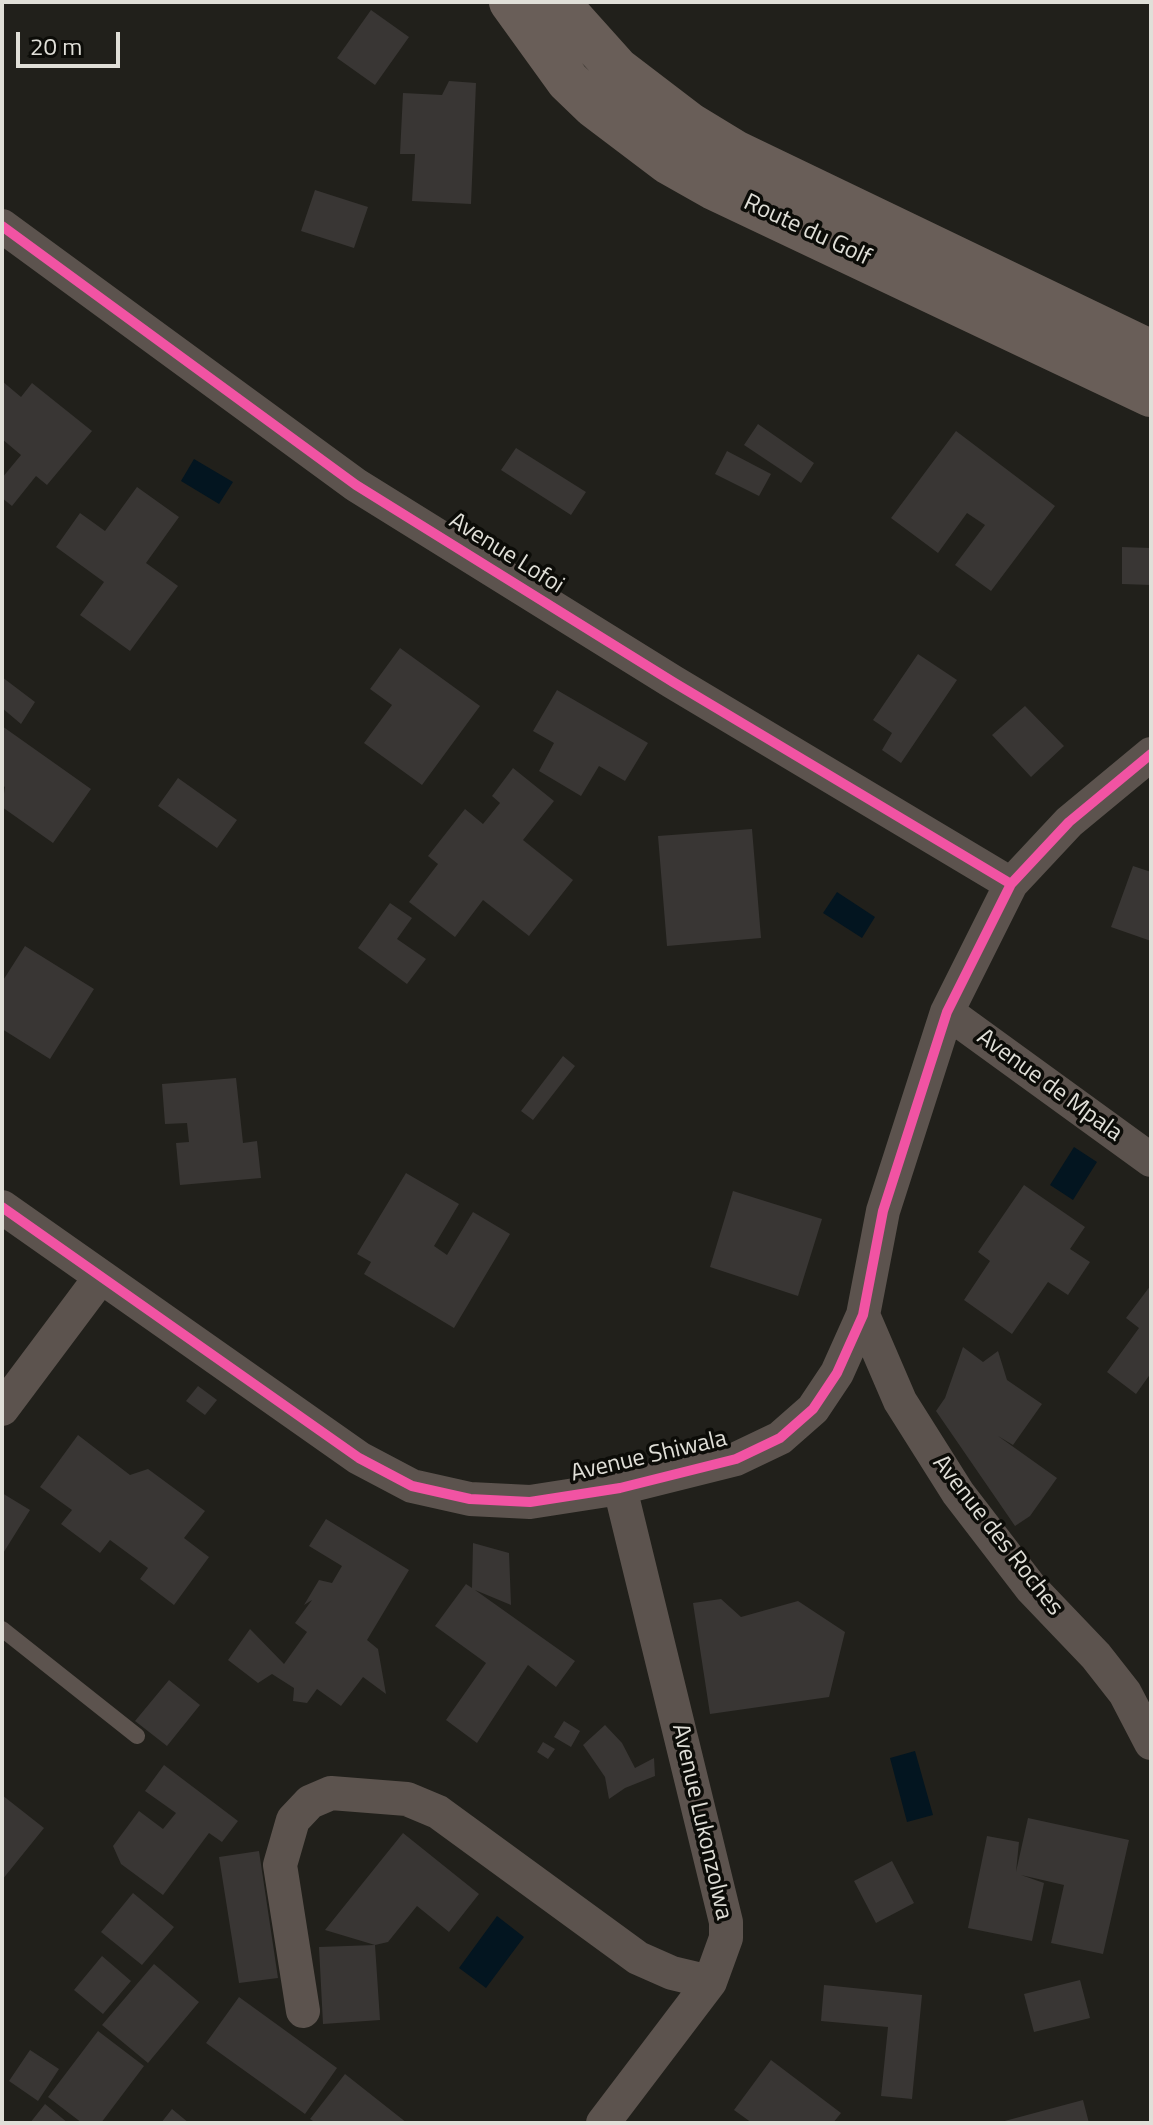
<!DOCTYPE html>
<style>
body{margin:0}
#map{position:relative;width:1153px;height:2125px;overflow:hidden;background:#21201b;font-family:"Titillium Web",sans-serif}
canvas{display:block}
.frame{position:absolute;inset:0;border:4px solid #e0dfd8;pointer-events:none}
.scale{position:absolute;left:16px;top:32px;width:104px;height:36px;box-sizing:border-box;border:4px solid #e0dfd8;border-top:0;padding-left:10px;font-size:24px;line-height:28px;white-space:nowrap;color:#e0dfd8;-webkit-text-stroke:6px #0c0c08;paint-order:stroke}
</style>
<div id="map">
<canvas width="1153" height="2125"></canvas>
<div class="frame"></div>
<div class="scale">20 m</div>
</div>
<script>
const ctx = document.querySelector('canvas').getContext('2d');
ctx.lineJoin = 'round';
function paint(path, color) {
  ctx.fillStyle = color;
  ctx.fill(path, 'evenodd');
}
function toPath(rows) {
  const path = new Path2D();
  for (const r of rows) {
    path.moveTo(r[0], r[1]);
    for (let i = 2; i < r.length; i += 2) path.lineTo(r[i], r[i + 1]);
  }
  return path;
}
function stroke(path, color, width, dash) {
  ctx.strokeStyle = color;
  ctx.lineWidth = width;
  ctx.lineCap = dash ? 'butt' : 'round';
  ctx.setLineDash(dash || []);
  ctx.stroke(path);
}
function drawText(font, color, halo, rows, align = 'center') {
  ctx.font = font + ' "Titillium Web",sans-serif';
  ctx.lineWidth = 7;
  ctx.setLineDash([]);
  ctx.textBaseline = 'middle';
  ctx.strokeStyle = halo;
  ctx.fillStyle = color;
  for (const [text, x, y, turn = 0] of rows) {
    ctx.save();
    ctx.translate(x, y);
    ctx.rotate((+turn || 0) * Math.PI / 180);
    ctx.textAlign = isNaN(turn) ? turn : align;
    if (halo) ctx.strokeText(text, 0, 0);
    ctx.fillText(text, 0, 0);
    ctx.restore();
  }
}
paint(toPath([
 [194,459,233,482,219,504,181,481],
 [837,892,875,917,862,938,823,913],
 [1074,1147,1097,1162,1073,1200,1050,1185],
 [915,1751,933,1815,907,1822,890,1758],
 [497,1916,524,1937,486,1988,459,1968]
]), '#031520');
paint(toPath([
 [371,10,409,37,375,85,337,58],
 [449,81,476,83,471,204,412,201,415,154,400,154,403,93,442,95],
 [315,190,368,207,354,248,301,231],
 [2,381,21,397,32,383,92,431,47,485,36,476,12,506,2,498,2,478,21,455,2,439],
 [758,424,814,463,801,483,744,445],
 [956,431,1055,506,991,591,955,565,985,525,967,513,938,553,891,518],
 [516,448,586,492,571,515,501,470],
 [727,451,771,474,759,496,715,474],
 [137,487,179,517,146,563,178,586,130,651,80,615,104,582,56,547,80,513,105,531],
 [1122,547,1151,548,1151,585,1122,584],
 [400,648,480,706,422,785,364,743,392,705,370,689],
 [918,654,957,680,901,763,882,750,892,733,873,720],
 [2,677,35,702,21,724,2,708],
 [557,690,648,743,625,781,599,766,581,796,539,771,554,743,533,731],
 [1025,706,1064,746,1031,777,992,735],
 [2,726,91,789,53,843,2,807,5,787,2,785],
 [513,768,554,801,523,840,573,880,529,936,483,900,455,937,409,902,438,864,428,856,465,809,483,824,500,803,492,796],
 [178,778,237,820,217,848,158,806],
 [752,829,761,938,667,946,658,836],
 [1133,866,1151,872,1151,941,1111,927],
 [390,903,412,918,397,939,426,959,407,984,358,948],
 [25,946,94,989,50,1059,2,1029,2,982],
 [563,1056,575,1066,533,1120,521,1111],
 [236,1078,243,1143,257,1141,261,1178,180,1185,176,1143,189,1142,187,1123,165,1124,162,1084],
 [406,1173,459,1204,434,1246,447,1255,473,1212,510,1234,454,1328,364,1274,371,1262,357,1254],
 [1024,1185,1085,1227,1070,1249,1090,1262,1068,1295,1048,1282,1012,1334,964,1300,990,1261,978,1252],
 [733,1191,822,1219,798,1296,710,1267],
 [1151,1285,1151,1373,1136,1394,1107,1372,1139,1328,1126,1318],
 [963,1347,983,1362,998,1351,1007,1380,1042,1404,1013,1445,998,1436,1057,1478,1030,1516,1015,1526,936,1411,945,1398],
 [198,1386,217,1400,205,1415,186,1401],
 [78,1435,130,1475,148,1469,205,1511,184,1538,209,1557,174,1605,140,1579,148,1568,110,1540,100,1553,61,1524,72,1510,40,1487],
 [2,1493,30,1510,2,1555],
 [326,1519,409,1570,367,1640,378,1649,386,1694,363,1677,341,1706,317,1689,307,1703,293,1701,294,1688,272,1674,258,1683,228,1660,250,1629,284,1664,307,1632,295,1623,312,1600,304,1605,319,1580,332,1583,342,1566,309,1546],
 [473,1543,509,1553,511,1605,475,1590,575,1661,556,1687,528,1665,477,1743,446,1720,486,1663,435,1626,466,1584,472,1588],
 [721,1599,741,1617,798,1601,845,1632,829,1697,710,1714,693,1603],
 [169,1680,200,1705,167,1746,135,1721],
 [564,1721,580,1731,571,1747,554,1737],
 [605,1725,622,1743,635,1768,654,1758,655,1776,625,1788,609,1799,605,1777,583,1745],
 [543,1742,555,1749,548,1759,537,1752],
 [164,1765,238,1821,222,1842,209,1833,163,1895,121,1864,113,1846,139,1811,163,1829,176,1813,145,1791],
 [2,1795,44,1828,2,1880],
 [1028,1818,1129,1840,1103,1954,1051,1943,1064,1885,1021,1875,1044,1883,1032,1941,968,1928,987,1836,1019,1842,1016,1872],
 [403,1833,479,1894,449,1932,417,1906,388,1942,375,1945,380,2020,323,2024,319,1947,375,1945,325,1930],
 [259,1851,278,1978,239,1983,219,1857],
 [892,1861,914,1903,876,1923,854,1881],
 [133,1893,174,1927,142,1965,101,1932],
 [102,1956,131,1981,103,2014,74,1990],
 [154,1964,199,2002,148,2063,102,2025],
 [1080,1980,1090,2018,1034,2032,1024,1994],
 [824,1985,922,1995,912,2099,881,2096,888,2027,821,2021],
 [239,1997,337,2068,305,2114,206,2043],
 [98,2031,144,2066,101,2123,82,2123,48,2097],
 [30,2050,59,2069,38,2101,9,2081],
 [771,2060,841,2113,833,2123,752,2123,734,2110],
 [345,2074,407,2123,316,2123,310,2119],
 [1083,2100,1089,2123,1001,2123,1001,2122],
 [45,2104,68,2123,30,2123],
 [172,2109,189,2123,161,2123]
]), '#393634');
stroke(toPath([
 [2,1629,137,1736]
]), '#5c534e', 16);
stroke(toPath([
 [2,226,356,485,673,682,1011,884],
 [947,1012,1151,1160],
 [2,1207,359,1458,412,1486,470,1499,530,1502,620,1488,736,1459,780,1438,813,1409,837,1373,863,1315,883,1211,947,1012,1011,884,1069,822,1151,754],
 [863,1315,900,1401,958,1493,1031,1588,1096,1656,1125,1693,1151,1743],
 [2,1409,100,1278],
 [303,2011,280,1865,293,1820,310,1802,331,1793,407,1799,438,1812,638,1958,672,1973,710,1982],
 [603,2123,710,1982,726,1938,726,1922,620,1488]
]), '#5c534e', 34);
stroke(toPath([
 [511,2,568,81,594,106,668,162,714,188,1151,395],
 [557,2,617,69,689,124,735,152,1151,352]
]), '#695e58', 44);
stroke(toPath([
 [2,226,356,485,673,682,1011,884],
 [2,1207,359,1458,412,1486,470,1499,530,1502,620,1488,736,1459,780,1438,813,1409,837,1373,863,1315,883,1211,947,1012,1011,884,1069,822,1151,754]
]), '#f153a3', 10);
drawText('24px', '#e0dfd8', '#0c0c08', [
 ["Route du Golf",807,231,25],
 ["Avenue Lofoi",506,554,32],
 ["Avenue de Mpala",1049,1086,36],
 ["Avenue Shiwala",649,1457,-13],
 ["Avenue des Roches",997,1536,52],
 ["Avenue Lukonzolwa",701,1822,77]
]);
</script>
